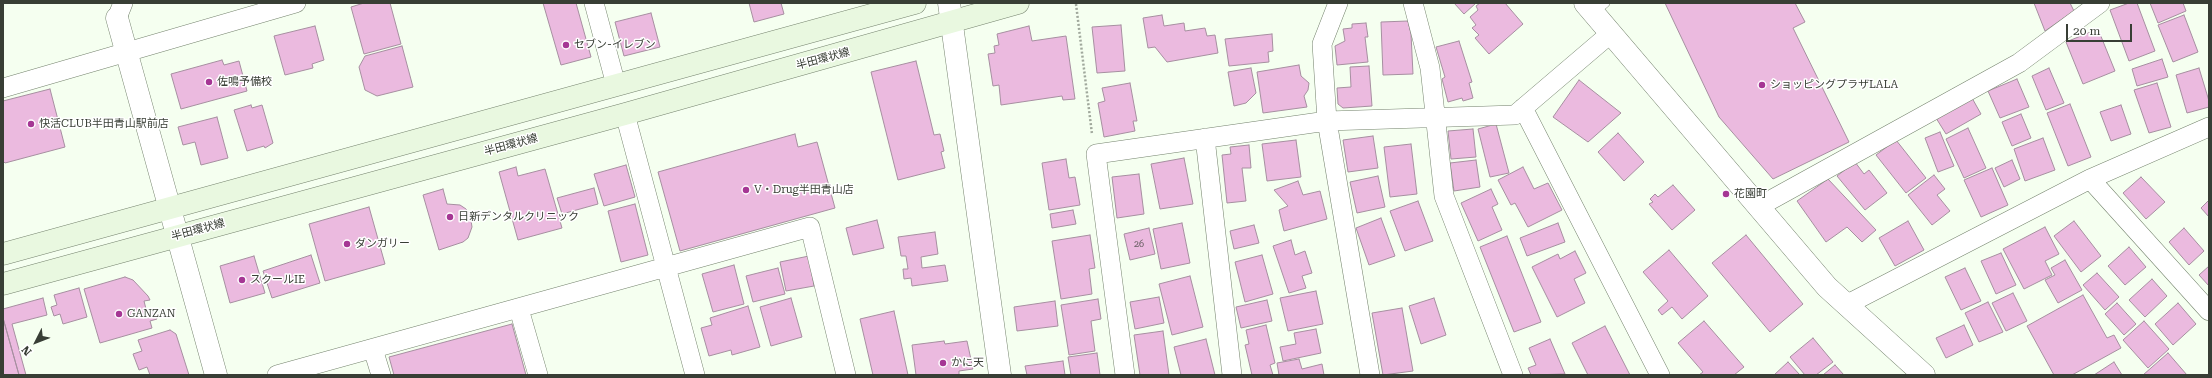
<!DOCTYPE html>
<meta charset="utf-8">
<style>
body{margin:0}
#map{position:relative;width:2212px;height:378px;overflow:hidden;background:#f5fff0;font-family:"Roboto Serif",serif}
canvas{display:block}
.frame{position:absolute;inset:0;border:4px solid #383e35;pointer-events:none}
.north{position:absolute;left:16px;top:322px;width:40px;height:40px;-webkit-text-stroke:3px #fff;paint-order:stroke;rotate:228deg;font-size:11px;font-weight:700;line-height:16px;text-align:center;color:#383e35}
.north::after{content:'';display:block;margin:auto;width:14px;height:18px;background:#383e35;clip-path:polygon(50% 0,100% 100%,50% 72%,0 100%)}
.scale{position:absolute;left:2066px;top:24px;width:66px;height:18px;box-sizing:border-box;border:2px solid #383e35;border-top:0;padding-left:5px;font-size:12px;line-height:14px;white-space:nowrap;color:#383e35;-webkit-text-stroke:3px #fff;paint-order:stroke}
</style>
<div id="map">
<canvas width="2212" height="378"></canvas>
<div class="frame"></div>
<div class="north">N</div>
<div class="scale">20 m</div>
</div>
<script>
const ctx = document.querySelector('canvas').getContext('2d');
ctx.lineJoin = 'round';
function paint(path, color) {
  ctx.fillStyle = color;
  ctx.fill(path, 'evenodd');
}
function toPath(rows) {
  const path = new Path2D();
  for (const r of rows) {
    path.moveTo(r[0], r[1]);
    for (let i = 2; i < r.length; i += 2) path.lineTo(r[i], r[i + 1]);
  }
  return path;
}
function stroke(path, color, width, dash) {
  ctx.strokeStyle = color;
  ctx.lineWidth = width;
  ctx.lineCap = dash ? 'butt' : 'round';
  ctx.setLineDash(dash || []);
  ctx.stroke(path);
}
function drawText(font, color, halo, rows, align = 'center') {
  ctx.font = font + ' "Roboto Serif","Noto Sans JP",serif';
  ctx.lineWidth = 3;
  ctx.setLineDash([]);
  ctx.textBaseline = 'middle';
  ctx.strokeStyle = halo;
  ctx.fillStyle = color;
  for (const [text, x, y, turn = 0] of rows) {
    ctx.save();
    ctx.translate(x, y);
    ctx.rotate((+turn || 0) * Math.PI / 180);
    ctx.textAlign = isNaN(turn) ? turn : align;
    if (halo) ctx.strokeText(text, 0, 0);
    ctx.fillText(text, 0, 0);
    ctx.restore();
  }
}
const building = toPath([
 [364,3,390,3,401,44,364,54,351,7,364,3],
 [543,3,576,3,591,57,561,65,543,3],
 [749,3,781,3,784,14,754,22,749,3],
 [1454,3,1476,3,1464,14,1454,3],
 [1480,3,1505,3,1523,24,1489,54,1475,38,1479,35,1472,28,1476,25,1470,17,1478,10,1476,6,1480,3],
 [1665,3,1795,3,1805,22,1793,28,1849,142,1773,179,1719,117,1665,3],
 [2034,3,2070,3,2074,11,2045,31,2034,3],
 [2129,3,2137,3,2155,51,2129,61,2110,10,2129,3],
 [2150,3,2183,3,2186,11,2158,23,2150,3],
 [651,13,660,47,624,56,615,22,651,13],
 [1162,15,1164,26,1184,23,1185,31,1205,28,1207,36,1215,35,1218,53,1167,62,1155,47,1148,48,1143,18,1162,15],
 [2184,15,2198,52,2173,62,2158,25,2184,15],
 [1408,21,1411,34,1413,74,1383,75,1381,22,1408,21],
 [1366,23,1368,37,1365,37,1368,62,1337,65,1335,46,1345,41,1343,29,1352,28,1352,24,1366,23],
 [1121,25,1125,71,1097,73,1092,27,1121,25],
 [315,26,324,60,312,64,313,68,285,75,274,36,315,26],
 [1029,26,1032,41,1066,36,1075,99,1063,100,1062,96,1001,105,999,85,993,86,988,54,995,53,994,46,999,45,997,34,1029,26],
 [2098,29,2115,71,2083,84,2066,42,2098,29],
 [1272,34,1273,51,1268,52,1269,62,1229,66,1225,39,1272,34],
 [1459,41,1472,82,1469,83,1473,98,1463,101,1462,98,1448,102,1442,79,1445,77,1436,47,1459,41],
 [402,46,413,87,377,96,365,90,359,67,365,56,402,46],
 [2162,59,2168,77,2137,86,2132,69,2162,59],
 [222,60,224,65,239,61,247,91,181,109,171,74,222,60],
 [916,61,934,135,940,134,944,151,941,152,945,168,898,180,871,72,916,61],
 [1299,65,1301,76,1309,83,1308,90,1304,96,1307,107,1263,113,1257,72,1299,65],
 [1369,66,1372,106,1343,108,1338,104,1337,88,1351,87,1350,67,1369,66],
 [1251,68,1256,93,1246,103,1234,106,1228,72,1251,68],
 [2049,68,2064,103,2046,110,2032,76,2049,68],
 [2199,68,2209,101,2209,107,2187,113,2176,75,2199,68],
 [2017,79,2029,107,2000,118,1988,91,2017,79],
 [1579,80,1621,113,1588,142,1553,117,1579,80],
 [1130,83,1137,121,1133,121,1135,131,1104,137,1098,103,1105,101,1102,88,1130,83],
 [2157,83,2171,127,2149,133,2134,90,2157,83],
 [50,89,65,147,5,163,3,161,3,101,50,89],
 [1972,98,1981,114,1946,134,1936,118,1972,98],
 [2070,104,2091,157,2068,166,2047,113,2070,104],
 [251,105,252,108,262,105,273,143,265,148,264,146,247,151,234,110,251,105],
 [2121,105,2131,134,2111,141,2100,112,2121,105],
 [2021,114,2031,138,2012,146,2002,122,2021,114],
 [217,117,228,158,201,165,195,142,183,145,178,127,217,117],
 [1496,124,1509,173,1490,177,1478,129,1496,124],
 [1968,128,1986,168,1964,178,1946,139,1968,128],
 [1473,129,1476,157,1451,159,1448,131,1473,129],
 [1940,132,1954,166,1938,172,1925,138,1940,132],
 [1618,133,1644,162,1624,181,1598,152,1618,133],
 [795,134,798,147,817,142,835,208,680,251,658,172,795,134],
 [1373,136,1378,168,1348,172,1343,140,1373,136],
 [2043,138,2055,170,2025,181,2014,149,2043,138],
 [1296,140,1301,177,1267,181,1262,144,1296,140],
 [1896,140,1926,178,1906,193,1876,155,1896,140],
 [1411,144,1417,194,1390,197,1384,147,1411,144],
 [1249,145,1251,168,1242,168,1246,201,1227,203,1222,155,1231,154,1230,147,1249,145],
 [1184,158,1193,204,1160,209,1151,164,1184,158],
 [1066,159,1069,178,1075,177,1080,205,1049,210,1042,163,1066,159],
 [1476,160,1480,187,1454,191,1450,163,1476,160],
 [2012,160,2020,179,2004,187,1995,168,2012,160],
 [1855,162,1864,174,1869,170,1887,193,1865,210,1837,176,1855,162],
 [626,165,635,197,604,206,594,174,626,165],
 [516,167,518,176,545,169,562,228,518,240,499,172,516,167],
 [1523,167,1534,189,1548,183,1562,210,1528,227,1515,203,1511,205,1498,180,1523,167],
 [1992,168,2008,205,1981,217,1964,180,1992,168],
 [1139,174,1144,214,1117,218,1112,177,1139,174],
 [1934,175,1945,189,1937,195,1950,211,1932,225,1908,195,1934,175],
 [1378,176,1385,207,1357,213,1350,182,1378,176],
 [2141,177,2165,202,2146,219,2123,193,2141,177],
 [1828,179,1876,230,1862,242,1847,227,1826,242,1797,201,1828,179],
 [1298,181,1303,195,1320,191,1327,219,1284,231,1279,210,1288,206,1274,190,1298,181],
 [1673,185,1695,210,1672,230,1649,204,1653,202,1650,199,1655,194,1658,197,1673,185],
 [594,188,598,204,562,214,557,198,594,188],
 [443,189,447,204,460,205,466,209,470,214,472,227,468,238,463,242,439,250,423,195,443,189],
 [1491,189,1498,204,1492,207,1502,230,1478,241,1461,203,1491,189],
 [2209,200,2209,217,2201,208,2209,200],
 [1418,201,1433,241,1405,251,1390,211,1418,201],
 [635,204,648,255,621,262,608,211,635,204],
 [369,207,385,264,325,281,309,224,369,207],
 [1073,210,1076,224,1052,228,1050,214,1073,210],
 [1381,218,1395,256,1369,265,1356,228,1381,218],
 [877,220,884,248,853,255,846,228,877,220],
 [1908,221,1924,250,1895,266,1879,238,1908,221],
 [2074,221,2101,256,2081,272,2054,236,2074,221],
 [1182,223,1190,263,1161,269,1153,229,1182,223],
 [1558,223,1565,242,1527,256,1520,238,1558,223],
 [1254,225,1259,243,1234,249,1230,231,1254,225],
 [2045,227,2059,254,2045,261,2052,275,2024,289,2003,249,2045,227],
 [1149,228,1155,254,1130,260,1124,234,1149,228],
 [2184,228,2204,251,2189,265,2169,242,2184,228],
 [935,232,938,254,921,257,922,268,945,265,948,281,912,286,911,278,904,279,903,269,908,269,906,256,901,256,898,237,935,232],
 [1090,235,1095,268,1089,269,1092,294,1061,299,1052,241,1090,235],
 [1746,235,1803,304,1770,332,1712,263,1746,235],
 [1507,236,1541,322,1514,332,1480,247,1507,236],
 [1291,240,1295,255,1305,251,1312,273,1302,276,1306,288,1289,293,1273,246,1291,240],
 [2129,247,2146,267,2125,285,2108,266,2129,247],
 [1669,250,1708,296,1682,319,1672,307,1662,315,1658,310,1668,301,1643,272,1669,250],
 [1575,251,1586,273,1574,279,1585,303,1557,317,1532,267,1558,254,1560,259,1575,251],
 [2001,253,2016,285,1996,294,1981,261,2001,253],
 [311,255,320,283,272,298,263,271,311,255],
 [1262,255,1273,294,1245,302,1235,262,1262,255],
 [254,256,265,293,230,303,220,266,254,256],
 [809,256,814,286,786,291,780,262,809,256],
 [2065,260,2082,290,2058,303,2045,280,2055,275,2051,268,2065,260],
 [734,265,744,304,713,312,702,274,734,265],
 [2209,266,2209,286,2199,275,2209,266],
 [778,268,785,294,753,302,746,276,778,268],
 [1965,268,1981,301,1961,310,1945,277,1965,268],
 [2097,273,2119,297,2105,310,2083,285,2097,273],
 [1190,276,1203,327,1172,335,1159,284,1190,276],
 [125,277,133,280,148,296,150,300,144,301,147,313,154,312,157,319,150,321,152,328,100,343,84,289,125,277],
 [2152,279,2167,296,2145,317,2129,300,2152,279],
 [79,288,87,317,63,324,60,314,54,316,51,307,57,305,54,295,79,288],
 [1316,291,1323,324,1288,331,1280,298,1316,291],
 [2013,293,2027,321,2006,331,1992,303,2013,293],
 [2083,295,2107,338,2114,335,2121,348,2072,375,2054,375,2027,326,2083,295],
 [1159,297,1164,323,1135,329,1130,302,1159,297],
 [43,298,47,315,12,324,26,375,19,375,3,318,3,309,43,298],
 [791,298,802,337,771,346,760,307,791,298],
 [1434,298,1446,335,1421,344,1409,306,1434,298],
 [1098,299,1101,319,1091,321,1095,351,1069,355,1061,305,1098,299],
 [1267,300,1272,321,1241,328,1236,307,1267,300],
 [1055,301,1058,326,1017,331,1014,307,1055,301],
 [1988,302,2003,332,1979,342,1965,313,1988,302],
 [2117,303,2136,324,2124,335,2105,314,2117,303],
 [2178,303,2196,324,2173,345,2155,324,2178,303],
 [748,306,760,347,732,355,731,350,709,356,701,328,712,325,710,318,748,306],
 [1402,308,1413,371,1383,375,1372,313,1402,308],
 [894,311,908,375,873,375,860,319,894,311],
 [3,318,19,375,3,375,3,318],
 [1704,321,1744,367,1734,375,1699,375,1703,372,1678,343,1704,321],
 [2144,321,2169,349,2148,368,2123,340,2144,321],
 [512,324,526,375,394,375,389,357,512,324],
 [1266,325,1275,363,1270,365,1273,375,1252,375,1245,345,1249,344,1246,330,1266,325],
 [1964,325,1973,345,1946,358,1936,338,1964,325],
 [1605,326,1630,375,1588,375,1572,343,1605,326],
 [1316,329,1321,353,1283,361,1280,347,1296,344,1294,333,1316,329],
 [170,330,176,334,189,375,150,375,147,367,139,370,133,354,142,351,138,340,170,330],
 [1163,331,1169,375,1140,375,1134,335,1163,331],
 [1813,338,1833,362,1816,375,1805,375,1790,357,1813,338],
 [1206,339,1215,375,1181,375,1174,347,1206,339],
 [1550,339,1565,374,1531,375,1528,368,1536,365,1529,348,1550,339],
 [944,341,945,344,967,341,973,369,959,371,959,375,916,375,912,345,944,341],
 [1097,353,1100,375,1071,375,1068,357,1097,353],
 [2168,353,2187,375,2143,375,2168,353],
 [1299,359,1302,369,1322,364,1324,375,1279,375,1277,363,1299,359],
 [1063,361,1065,375,1027,375,1025,366,1063,361],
 [1788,362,1800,375,1774,375,1788,362],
 [2114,362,2122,375,2094,375,2114,362],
 [1835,365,1844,375,1823,375,1835,365]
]);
paint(building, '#ebbadf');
stroke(building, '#a68fa0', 1);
const service = toPath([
 [1593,13,1605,3]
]);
const minor = toPath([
 [594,3,616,85],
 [1338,3,1322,44,1327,121,1370,375],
 [1413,3,1430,68,1444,196,1513,375],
 [117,18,123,3],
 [3,88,296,3],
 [1523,108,1660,375],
 [625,114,695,375],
 [1205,138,1232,375],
 [2090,179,2209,311],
 [1758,207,2019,63,2100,3],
 [1846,305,2090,179,2209,127],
 [519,309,538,375],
 [373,349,381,375],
 [277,375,810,227,846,375],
 [1125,375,1096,154,1327,121,1515,115,1610,34]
]);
const tertiary = toPath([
 [949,3,1000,375],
 [1585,3,1827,287,1924,375],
 [117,18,216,375]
]);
const secondary = toPath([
 [3,254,915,3],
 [3,284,625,114,1018,3]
]);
stroke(service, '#75836e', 10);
stroke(minor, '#75836e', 20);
stroke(tertiary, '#75836e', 23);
stroke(secondary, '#75836e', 23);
stroke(toPath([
 [1076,4,1092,134]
]), '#a0a89c', 2.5, [2, 2]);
stroke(service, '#fff', 9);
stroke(minor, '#fff', 19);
stroke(tertiary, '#fff', 22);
stroke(secondary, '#e9f8e0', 22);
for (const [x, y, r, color] of [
 [566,45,4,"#a53694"],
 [209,82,4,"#a53694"],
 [1762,85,4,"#a53694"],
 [31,124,4,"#a53694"],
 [746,190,4,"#a53694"],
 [1726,194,4,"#a53694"],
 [450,217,4,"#a53694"],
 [347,244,4,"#a53694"],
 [242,280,4,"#a53694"],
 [119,314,4,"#a53694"],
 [943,363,4,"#a53694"]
]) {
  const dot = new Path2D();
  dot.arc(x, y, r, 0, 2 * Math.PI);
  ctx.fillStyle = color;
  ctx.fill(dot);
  stroke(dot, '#fff', 1.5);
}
drawText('9px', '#655d60', null, [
 ["26",1139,244]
]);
drawText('11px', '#383e35', '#fff', [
 ["セブン-イレブン",574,45],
 ["佐鳴予備校",217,82],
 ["ショッピングプラザLALA",1770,85],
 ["快活CLUB半田青山駅前店",39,124],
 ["V・Drug半田青山店",754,190],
 ["花園町",1734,194],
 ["日新デンタルクリニック",458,217],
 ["ダンガリー",355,244],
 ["スクールIE",250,280],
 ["GANZAN",127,314],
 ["かに天",951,363]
], 'left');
drawText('11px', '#383e35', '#fff', [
 ["半田環状線",823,59,-15],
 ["半田環状線",511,145,-15],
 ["半田環状線",198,230,-15]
]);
</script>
